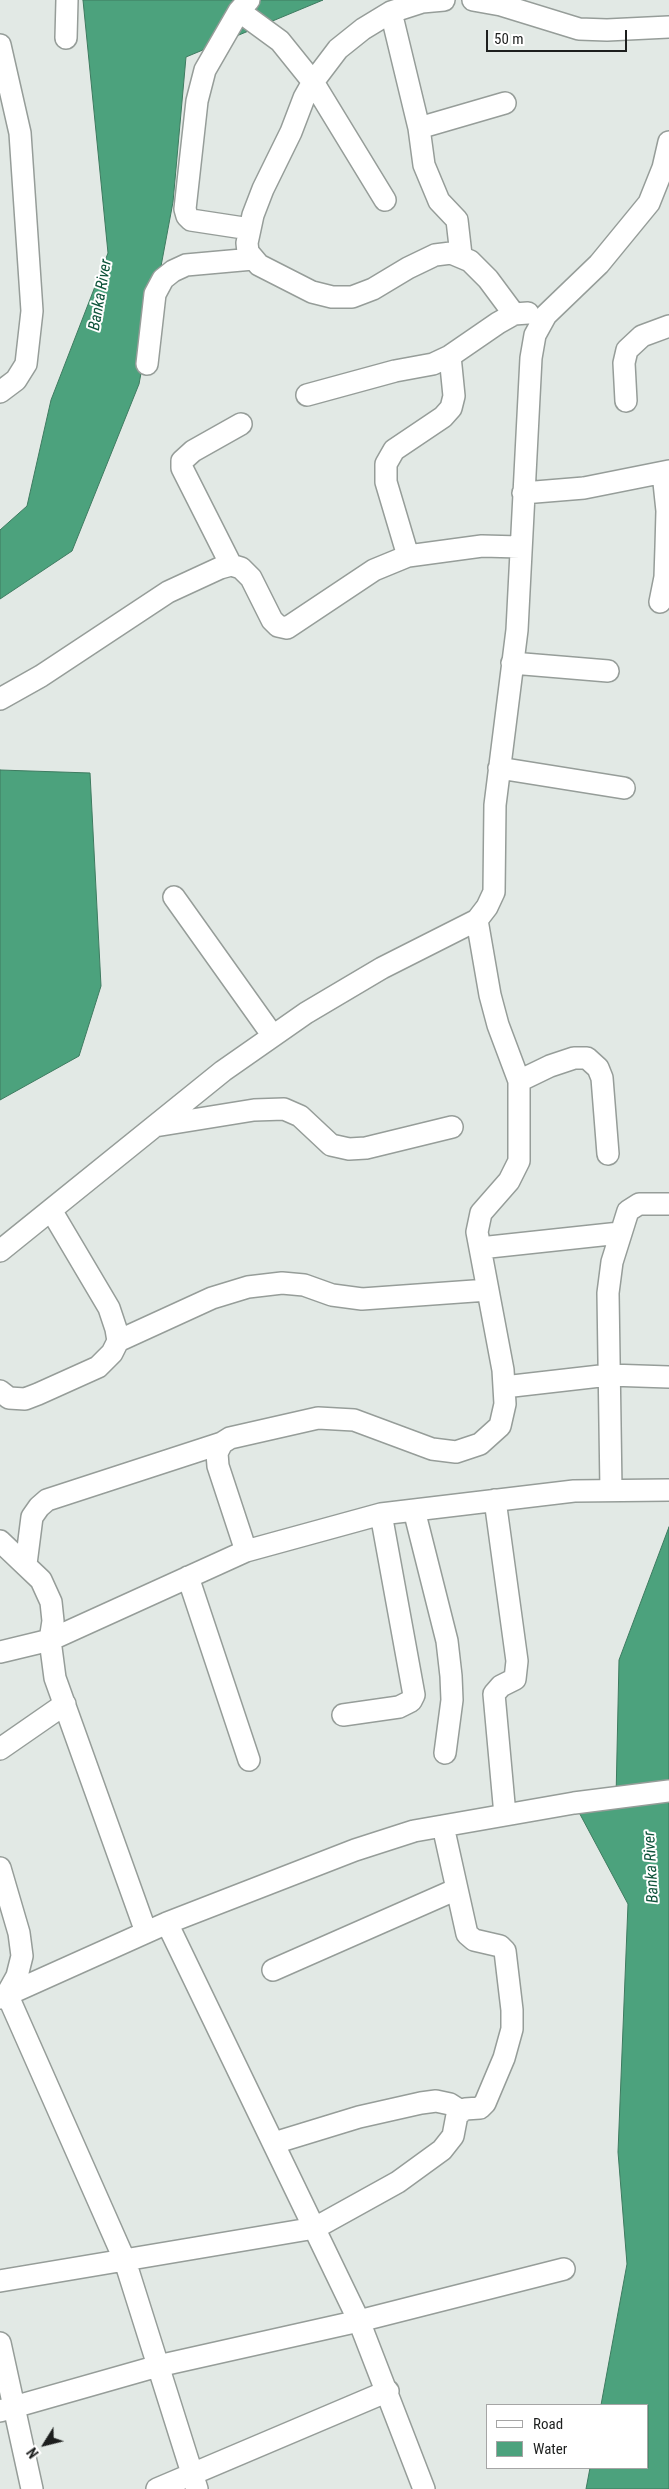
<!DOCTYPE html>
<style>
body{margin:0}
#map{position:relative;width:669px;height:2489px;overflow:hidden;background:#e2e9e5;font-family:"Roboto Condensed",sans-serif}
canvas{display:block}
.legend{position:absolute;left:486px;top:2404px;width:162px;height:65px;box-sizing:border-box;background:#fff;border:1px solid #a5a5a5;margin:0;padding:6px 9px;list-style:none;font-size:15px;color:#1d1f1e}
.legend li{display:flex;align-items:center;gap:10px;height:25px}
.legend b{width:25px;border:1px solid #a5a5a5}
.north{position:absolute;left:20px;top:2419px;width:50px;height:50px;-webkit-text-stroke:4px #fff;paint-order:stroke;rotate:234deg;font-size:14px;font-weight:700;line-height:20px;text-align:center;color:#1d1f1e}
.north::after{content:'';display:block;margin:auto;width:18px;height:22px;background:#1d1f1e;clip-path:polygon(50% 0,100% 100%,50% 72%,0 100%)}
.scale{position:absolute;left:486px;top:30px;width:141px;height:22px;box-sizing:border-box;border:2px solid #1d1f1e;border-top:0;padding-left:6px;font-size:15px;line-height:18px;white-space:nowrap;color:#1d1f1e;-webkit-text-stroke:4px #fff;paint-order:stroke}
</style>
<div id="map">
<canvas width="669" height="2489"></canvas>
<ul class="legend">
<li><b style="height:6px;background:#fff"></b>Road</li>
<li><b style="height:14px;background:#4ca27d"></b>Water</li>
</ul>
<div class="north">N</div>
<div class="scale">50 m</div>
</div>
<script>
const ctx = document.querySelector('canvas').getContext('2d');
ctx.lineJoin = 'round';
function paint(path, color) {
  ctx.fillStyle = color;
  ctx.fill(path, 'evenodd');
}
function toPath(rows) {
  const path = new Path2D();
  for (const r of rows) {
    path.moveTo(r[0], r[1]);
    for (let i = 2; i < r.length; i += 2) path.lineTo(r[i], r[i + 1]);
  }
  return path;
}
function stroke(path, color, width, dash) {
  ctx.strokeStyle = color;
  ctx.lineWidth = width;
  ctx.lineCap = dash ? 'butt' : 'round';
  ctx.setLineDash(dash || []);
  ctx.stroke(path);
}
function drawText(font, color, halo, rows, align = 'center') {
  ctx.font = font + ' "Roboto Condensed",sans-serif';
  ctx.lineWidth = 4;
  ctx.setLineDash([]);
  ctx.textBaseline = 'middle';
  ctx.strokeStyle = halo;
  ctx.fillStyle = color;
  for (const [text, x, y, turn = 0] of rows) {
    ctx.save();
    ctx.translate(x, y);
    ctx.rotate((+turn || 0) * Math.PI / 180);
    ctx.textAlign = isNaN(turn) ? turn : align;
    if (halo) ctx.strokeText(text, 0, 0);
    ctx.fillText(text, 0, 0);
    ctx.restore();
  }
}
const water = toPath([
 [83,0,323,0,186,57,173,202,139,384,72,551,0,599,0,530,27,506,51,400,108,253,83,0],
 [0,770,90,773,101,986,79,1056,0,1100,0,770],
 [669,1527,669,2489,586,2489,590,2468,648,2468,648,2405,601,2405,627,2264,618,2152,628,1904,574,1803,616,1798,619,1660,669,1527]
]);
paint(water, '#4ca27d');
stroke(water, '#3e7b60', 1);
const minor = toPath([
 [249,0,239,11,205,70,197,101,185,209,187,216,191,220,250,229],
 [444,0,422,2,391,12,363,29,338,49,313,82,304,98,291,132,263,189,253,215,247,243,248,252,259,265,312,292,332,297,352,297,373,289,408,268,435,255,451,253,470,261,488,279,514,314],
 [473,0,501,5,579,29,607,30,669,27],
 [239,11,280,41,313,82,385,200],
 [391,12,419,128,424,165,439,201,457,220,461,255],
 [66,38,67,0],
 [0,45,20,133,32,311,26,364,16,380,0,392],
 [419,128,505,103],
 [147,364,155,294,163,279,173,271,186,265,253,259],
 [307,395,395,371,433,364,450,356,498,323,514,314,528,313],
 [626,401,624,363,627,350,642,336,669,326],
 [523,493,584,488,669,471],
 [408,556,386,482,386,464,394,450,443,417,451,408,454,396,450,356],
 [231,565,182,468,182,461,193,451,241,424],
 [660,602,665,577,666,547,667,511,663,473],
 [512,663,608,671],
 [0,699,41,676,168,592,220,568,231,565,241,568,251,578,272,620,278,626,287,628,374,570,408,556,482,546,520,547],
 [499,768,624,788],
 [174,897,273,1036],
 [519,1081,550,1066,574,1058,587,1058,598,1068,602,1078,608,1154],
 [155,1126,254,1110,284,1109,300,1116,331,1145,349,1149,366,1148,452,1127],
 [480,1248,620,1233],
 [0,1251,223,1071,306,1013,382,968,477,920,487,907,494,892,495,805,517,630,531,358,535,335,546,315,599,264,649,203,663,168,669,142],
 [118,1341,212,1298,248,1287,282,1283,304,1285,332,1295,362,1299,488,1290],
 [504,1387,609,1375,669,1377],
 [0,1391,9,1398,25,1399,38,1394,98,1367,112,1353,118,1341,116,1329,109,1308,51,1210],
 [611,1490,608,1293,612,1262,628,1211,639,1204,669,1204],
 [495,1500,517,1661,515,1679,501,1686,494,1694,505,1815],
 [414,1510,447,1641,451,1676,452,1700,445,1753],
 [0,1541,41,1580,51,1602,53,1621,50,1640,55,1678,146,1932],
 [246,1551,218,1466,217,1453,222,1443,230,1438,318,1418,354,1420,432,1449,456,1452,480,1444,500,1426,505,1404,503,1370,477,1232,481,1213,509,1181,519,1161,519,1081,498,1025,490,995,477,920],
 [26,1564,32,1517,39,1507,47,1500,222,1443],
 [188,1577,249,1760],
 [0,1652,50,1640,246,1551,381,1514,574,1491,669,1490],
 [343,1715,399,1707,411,1701,414,1695,381,1514],
 [0,1749,65,1704],
 [0,1868,19,1933,22,1956,17,1976,7,1994,125,2261,197,2489],
 [167,1923,359,2321,424,2489],
 [273,1970,457,1889,443,1826],
 [0,1998,167,1923,355,1850,414,1831,574,1803,669,1791],
 [274,2143,359,2117,421,2103,436,2101,450,2104,461,2111],
 [0,2281,315,2228,398,2182,442,2150,453,2136,457,2115,465,2109,480,2108,485,2103,504,2058,512,2029,512,2010,505,1951,500,1946,474,1940,467,1934,457,1889],
 [0,2343,32,2489],
 [0,2411,158,2366,359,2321,564,2269],
 [157,2489,388,2391]
]);
stroke(minor, '#969d99', 24);
stroke(minor, '#fff', 21);
drawText('italic 16px', '#0e533a', '#fff', [
 ["Banka River",101,295,-80],
 ["Banka River",652,1867,-93]
]);
</script>
